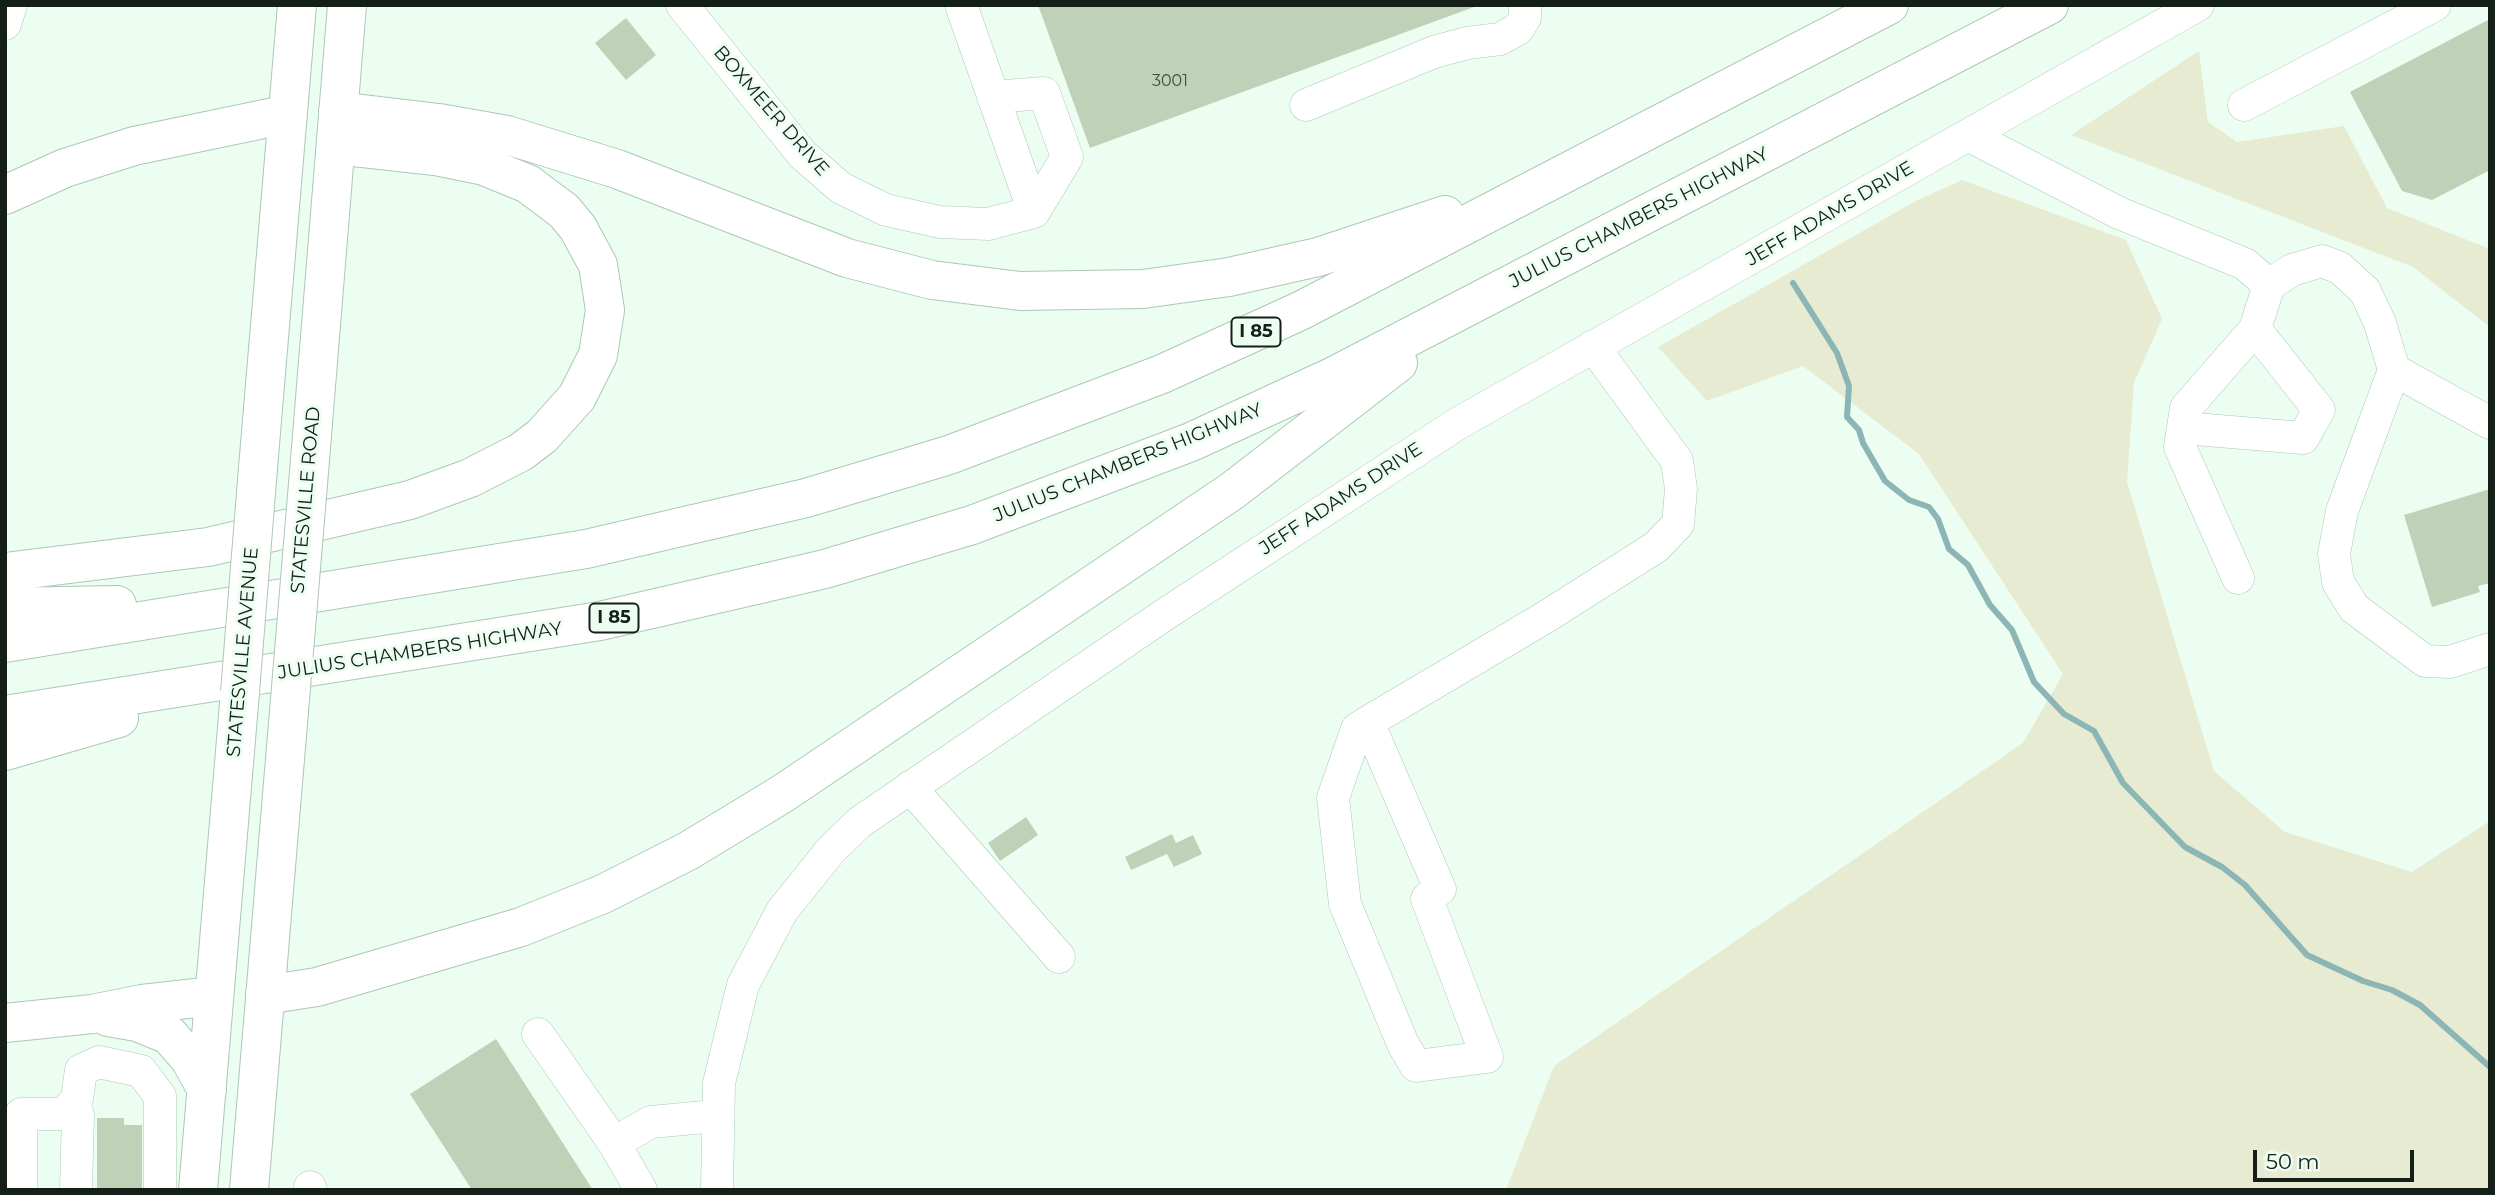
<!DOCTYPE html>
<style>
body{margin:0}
#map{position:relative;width:2495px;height:1195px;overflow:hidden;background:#ecfef1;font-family:Montserrat,sans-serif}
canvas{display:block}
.frame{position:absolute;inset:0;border:7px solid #141f18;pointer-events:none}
.scale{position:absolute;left:2253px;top:1150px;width:161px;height:32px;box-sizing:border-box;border:4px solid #141f18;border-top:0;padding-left:9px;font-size:21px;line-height:24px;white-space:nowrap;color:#141f18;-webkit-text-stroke:5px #ecfef1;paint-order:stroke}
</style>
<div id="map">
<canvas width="2495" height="1195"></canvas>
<div class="frame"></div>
<div class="scale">50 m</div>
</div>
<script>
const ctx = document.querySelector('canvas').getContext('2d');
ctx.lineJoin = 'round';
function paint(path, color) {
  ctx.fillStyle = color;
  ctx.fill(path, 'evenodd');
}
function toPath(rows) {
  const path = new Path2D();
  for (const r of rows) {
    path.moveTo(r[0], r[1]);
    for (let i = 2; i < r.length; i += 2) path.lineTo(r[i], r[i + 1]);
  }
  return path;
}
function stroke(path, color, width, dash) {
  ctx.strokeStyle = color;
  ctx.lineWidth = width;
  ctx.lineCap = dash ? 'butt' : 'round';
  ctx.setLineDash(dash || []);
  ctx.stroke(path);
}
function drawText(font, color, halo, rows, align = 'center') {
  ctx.font = font + ' Montserrat,sans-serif';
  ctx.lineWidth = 6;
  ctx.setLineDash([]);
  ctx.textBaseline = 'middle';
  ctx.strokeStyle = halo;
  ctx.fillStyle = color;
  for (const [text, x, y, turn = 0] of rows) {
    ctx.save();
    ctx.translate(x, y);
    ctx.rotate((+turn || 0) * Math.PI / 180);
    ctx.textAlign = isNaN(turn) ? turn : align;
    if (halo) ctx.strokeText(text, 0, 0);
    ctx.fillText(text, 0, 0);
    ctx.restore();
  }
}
paint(toPath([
 [2199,51,2208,122,2237,142,2344,126,2387,208,2490,249,2490,327,2413,267,2071,135],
 [1962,180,2126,240,2162,319,2134,383,2127,482,2214,771,2285,832,2412,872,2490,821,2490,1190,1506,1190,1554,1066,2023,743,2063,674,1919,454,1803,366,1707,401,1658,347,1916,201]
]), '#e7ebd1');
stroke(toPath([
 [1793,283,1837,353,1849,386,1847,417,1859,430,1863,443,1885,481,1909,500,1929,507,1938,519,1949,549,1968,565,1990,605,2012,630,2034,682,2064,714,2094,731,2123,783,2185,847,2222,867,2245,885,2307,955,2363,981,2392,990,2420,1005,2490,1067]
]), '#8cb5b5', 6);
paint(toPath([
 [1038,5,1474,5,1474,7,1090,148],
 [626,18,656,55,626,80,595,43],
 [2490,19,2490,170,2432,200,2402,191,2350,92],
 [2490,489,2490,583,2478,586,2480,592,2432,607,2404,515],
 [1026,817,1038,835,1000,861,988,843],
 [1172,834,1176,843,1193,835,1202,854,1174,867,1167,854,1131,870,1125,857],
 [496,1039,593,1190,472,1190,410,1094],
 [97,1118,124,1118,124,1125,142,1125,142,1190,97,1190]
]), '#bfd1b7');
const minor = toPath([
 [682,5,803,155,841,188,886,210,940,222,988,224,1034,212],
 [961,5,1034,212],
 [5,24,11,5],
 [993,97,1044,93,1067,157,1034,212],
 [1306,105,1434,52,1467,43,1500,39,1518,29,1525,18,1525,5],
 [2244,105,2435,5],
 [1968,135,2119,213,2245,264,2269,285],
 [2394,370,2490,423],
 [2183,428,2303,438,2319,410,2255,329],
 [2238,578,2180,447,2186,408,2255,329,2269,285,2292,270,2322,261,2340,268,2365,291,2380,323,2394,370,2342,511,2334,554,2338,582,2354,608,2425,661,2450,662,2490,649],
 [1368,722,1440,889,1427,899,1487,1057,1416,1066,1403,1044,1345,904,1333,798,1357,729,1368,722,1544,618,1656,547,1678,524,1681,489,1677,461,1593,346],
 [910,787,1059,957],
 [538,1034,614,1143,651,1122,716,1116],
 [64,1114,77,1099,81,1070,99,1062,141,1071,160,1096,160,1190],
 [614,1143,641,1190],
 [310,1187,311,1190],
 [21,1190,21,1114,64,1114,78,1115,76,1190],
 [717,1190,719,1083,743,985,782,911,831,850,860,822,1167,613,1457,424,2198,5]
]);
const major = toPath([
 [310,460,347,5],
 [258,468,297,5],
 [198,1190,240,692],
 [249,1190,285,759]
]);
const highway = toPath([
 [338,111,439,123,507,135,617,169,847,258,932,280,1020,291,1143,289,1229,277,1318,257,1445,215],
 [5,195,65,168,134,146,288,114],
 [5,572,208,547,410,500,470,478,521,452,542,436,577,397,598,355,605,310,598,265,578,228,564,211,528,184,484,166,435,156,336,145],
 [5,607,117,605],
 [5,643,586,549,806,498,949,455,1162,374,1300,311,1889,5],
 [5,715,600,621,825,569,972,525,1191,442,1332,377,2049,5],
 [5,751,119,718],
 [265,995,317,987,521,927,603,894,688,851,782,794,1232,491,1398,363],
 [108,1017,137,1022,169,1035,190,1059,207,1090],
 [5,1023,92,1014,142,1004,214,996]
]);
stroke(minor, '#acc8b5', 33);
stroke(major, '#acc8b5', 40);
stroke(highway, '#acc8b5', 40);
stroke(minor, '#fff', 32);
stroke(major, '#fff', 38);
stroke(highway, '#fff', 38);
const majorBridge = toPath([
 [240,692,258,468],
 [285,759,310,460]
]);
stroke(majorBridge, '#acc8b5', 40, []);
stroke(majorBridge, '#fff', 38);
drawText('16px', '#3f4c40', null, [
 ["3001",1170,81]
]);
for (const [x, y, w] of [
 [1256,332,49],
 [614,618,49]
]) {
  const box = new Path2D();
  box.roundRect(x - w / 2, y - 14.5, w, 29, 5);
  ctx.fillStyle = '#ecfef1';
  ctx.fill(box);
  stroke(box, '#141f18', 2);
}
drawText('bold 18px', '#141f18', null, [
 ["I 85",1256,332],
 ["I 85",614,618]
]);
drawText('19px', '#141f18', '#ecfef1', [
 ["BOXMEER DRIVE",771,111,49],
 ["JEFF ADAMS DRIVE",1830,214,-30],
 ["JULIUS CHAMBERS HIGHWAY",1639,218,-27],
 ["JULIUS CHAMBERS HIGHWAY",1128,463,-22],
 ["JEFF ADAMS DRIVE",1341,499,-33],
 ["STATESVILLE ROAD",306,500,-85],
 ["JULIUS CHAMBERS HIGHWAY",420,651,-9],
 ["STATESVILLE AVENUE",243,652,-85]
]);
</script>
